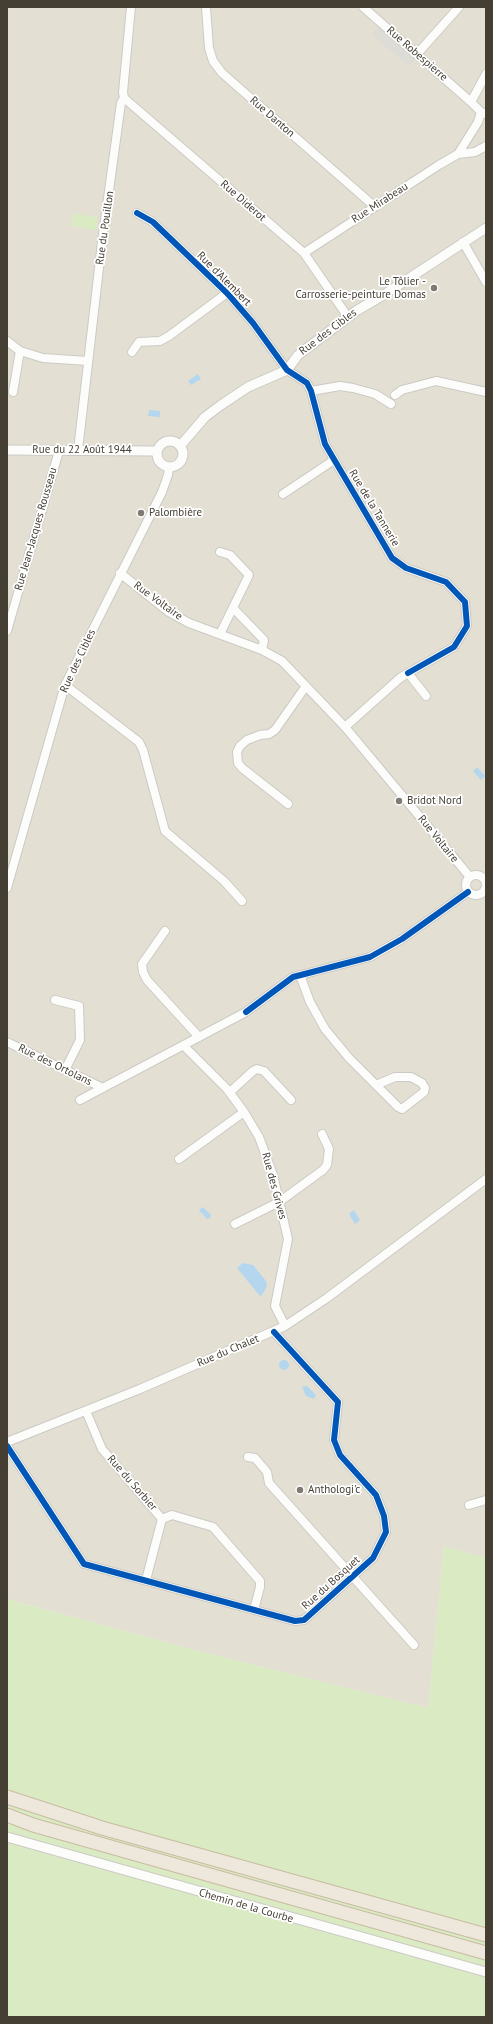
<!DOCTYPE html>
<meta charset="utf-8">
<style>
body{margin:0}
#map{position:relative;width:493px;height:2024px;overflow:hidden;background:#eeede6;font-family:"PT Sans",sans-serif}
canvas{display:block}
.frame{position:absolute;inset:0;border:8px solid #443e33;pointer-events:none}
</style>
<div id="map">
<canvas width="493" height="2024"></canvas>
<div class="frame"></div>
</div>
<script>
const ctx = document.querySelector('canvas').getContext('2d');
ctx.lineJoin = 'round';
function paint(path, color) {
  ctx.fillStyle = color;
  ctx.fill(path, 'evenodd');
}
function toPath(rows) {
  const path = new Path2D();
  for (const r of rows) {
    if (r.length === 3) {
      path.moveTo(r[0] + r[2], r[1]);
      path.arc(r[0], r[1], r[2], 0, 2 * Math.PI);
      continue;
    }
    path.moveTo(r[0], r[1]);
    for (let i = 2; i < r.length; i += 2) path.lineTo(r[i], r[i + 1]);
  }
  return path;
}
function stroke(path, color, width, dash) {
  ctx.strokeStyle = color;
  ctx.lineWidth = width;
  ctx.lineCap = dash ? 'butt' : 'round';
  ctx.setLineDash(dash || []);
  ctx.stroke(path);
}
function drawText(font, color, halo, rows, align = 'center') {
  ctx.font = font + ' "PT Sans",sans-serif';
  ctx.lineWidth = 3.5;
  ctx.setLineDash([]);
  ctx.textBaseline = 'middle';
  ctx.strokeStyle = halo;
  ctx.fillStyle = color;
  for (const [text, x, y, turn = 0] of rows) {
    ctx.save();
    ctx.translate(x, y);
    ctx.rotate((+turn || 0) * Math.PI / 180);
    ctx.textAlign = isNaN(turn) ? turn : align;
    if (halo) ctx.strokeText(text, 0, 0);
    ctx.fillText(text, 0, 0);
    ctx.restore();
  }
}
paint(toPath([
 [7,7,486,7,486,1558,444,1547,428,1708,198,1651,7,1599]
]), '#e3dfd3');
paint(toPath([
 [74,213,98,218,96,230,71,226],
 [444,1546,486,1558,486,2017,7,2017,7,1599,198,1651,428,1708]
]), '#daebc4');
paint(toPath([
 [382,23,418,55,409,66,372,35]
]), '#dddcd6');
paint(toPath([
 [198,374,201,379,191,385,188,381],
 [149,410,160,411,160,417,148,416],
 [477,767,485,776,481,780,473,771],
 [203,1207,211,1215,210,1218,207,1219,199,1210],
 [354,1210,360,1220,355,1224,349,1214],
 [243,1263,253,1265,266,1281,267,1286,262,1295,260,1296,237,1268],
 [284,1365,5],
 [307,1386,316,1395,314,1399,306,1396,302,1387]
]), '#b4d7ef');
const minor = toPath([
 [206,7,209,48,213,61,222,73,374,206],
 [363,7,471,102],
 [417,54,459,7],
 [486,74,471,102,481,112,486,114],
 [124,98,304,253,348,317],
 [458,154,478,122,481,112],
 [137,213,153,222,227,293,253,323,287,370,307,383,311,391,325,444,392,558,406,568,446,582,465,602,467,626,454,647,408,673],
 [463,242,486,282],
 [304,253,439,165,458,154,475,152,486,146],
 [7,341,20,351,43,358,88,361],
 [132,352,139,342,160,341,169,336,227,293],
 [311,391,340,386,353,388,375,394,391,404],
 [13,392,20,351],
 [395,395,402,390,436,381,486,392],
 [78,450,102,242,121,103,124,98,123,92,131,7],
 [283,494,334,460],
 [120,573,169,612,189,623,262,650,282,661,345,727,470,877],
 [233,608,264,640,262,650],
 [7,631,59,451],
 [220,634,249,575,230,555,220,552],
 [65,685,139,742,143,750,165,831,224,881,242,901],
 [345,727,400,678,408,673,426,696],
 [288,804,242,768,238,763,237,752,240,746,247,740,260,735,269,734,275,730,306,686],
 [476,885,10],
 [7,888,65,685,162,492,168,475,169,468],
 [165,931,142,964,143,972,147,980,199,1037],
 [300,975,310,1002,325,1029,349,1058,398,1107,402,1109,424,1092,425,1088,422,1083,411,1077,395,1077,376,1085],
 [55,1000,79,1006,80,1040,65,1070],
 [7,1042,103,1088],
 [184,1046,227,1089,244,1112,259,1137,273,1175,288,1239,275,1306,285,1326],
 [230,1092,253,1071,257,1069,264,1071,291,1100],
 [80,1100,246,1012,293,977,370,957,402,939,468,892],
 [179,1159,244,1112],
 [235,1224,279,1202,323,1170,327,1165,329,1149,322,1134],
 [86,1411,102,1449,162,1519,146,1580],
 [7,1442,140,1389,285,1326,327,1298,486,1179],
 [7,1446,84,1564,295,1621,304,1620,373,1558,386,1532,384,1516,376,1495,340,1455,334,1440,338,1402,274,1332],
 [248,1457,255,1458,267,1472,269,1483,414,1645],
 [469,1505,486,1500],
 [162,1519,172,1515,213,1527,260,1581,260,1587,254,1610]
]);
const tertiary = toPath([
 [170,454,13],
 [180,446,205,417,221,405,248,387,287,370,298,355,356,311,385,294,486,228],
 [7,450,157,451],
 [7,1837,486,1972]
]);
const trunk = toPath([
 [7,1797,102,1828,486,1935],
 [7,1815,33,1825,486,1953]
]);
stroke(minor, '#cccac4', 10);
stroke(tertiary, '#cccac4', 11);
stroke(trunk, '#c8bba0', 15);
stroke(minor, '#fcfcfb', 8);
stroke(tertiary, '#fcfcfb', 9);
stroke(trunk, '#eee8dc', 13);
stroke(toPath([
 [137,213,153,222,227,293,253,323,287,370,307,383,311,391,325,444,392,558,406,568,446,582,465,602,467,626,454,647,408,673],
 [246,1012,293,977,370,957,402,939,468,892],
 [7,1446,84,1564,295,1621,304,1620,373,1558,386,1532,384,1516,376,1495,340,1455,334,1440,338,1402,274,1332]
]), '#0057b8', 6);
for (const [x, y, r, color] of [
 [434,288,4,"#807b72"],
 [141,513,4,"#807b72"],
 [399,801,4,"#807b72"],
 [300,1490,4,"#807b72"]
]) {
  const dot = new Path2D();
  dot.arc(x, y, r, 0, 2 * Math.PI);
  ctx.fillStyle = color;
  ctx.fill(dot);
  stroke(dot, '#fff', 1.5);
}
drawText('11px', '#443e33', '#fff', [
 ["Rue Robespierre",417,54,41],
 ["Rue Danton",272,117,41],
 ["Rue Diderot",243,201,41],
 ["Rue Mirabeau",380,203,-33],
 ["Rue du Pouillon",105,228,-82],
 ["Rue d'Alembert",224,279,45],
 ["Rue des Cibles",328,332,-37],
 ["Rue du 22 Août 1944",82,450],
 ["Rue de la Tannerie",374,508,59],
 ["Rue Jean-Jacques Rousseau",36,529,-74],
 ["Rue Voltaire",158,601,36],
 ["Rue des Cibles",78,661,-65],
 ["Rue Voltaire",438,839,51],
 ["Rue des Ortolans",55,1065,26],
 ["Rue des Grives",274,1186,75],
 ["Rue du Chalet",228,1351,-23],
 ["Rue du Sorbier",132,1483,49],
 ["Rue du Bosquet",331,1583,-42],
 ["Chemin de la Courbe",246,1906,16]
]);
drawText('11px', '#443e33', '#fff', [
 ["Le Tôlier -",426,282,"right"],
 ["Carrosserie-peinture Domas",426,295,"right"],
 ["Palombière",149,513],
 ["Bridot Nord",407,801],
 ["Anthologi'c",308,1490]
], 'left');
</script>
